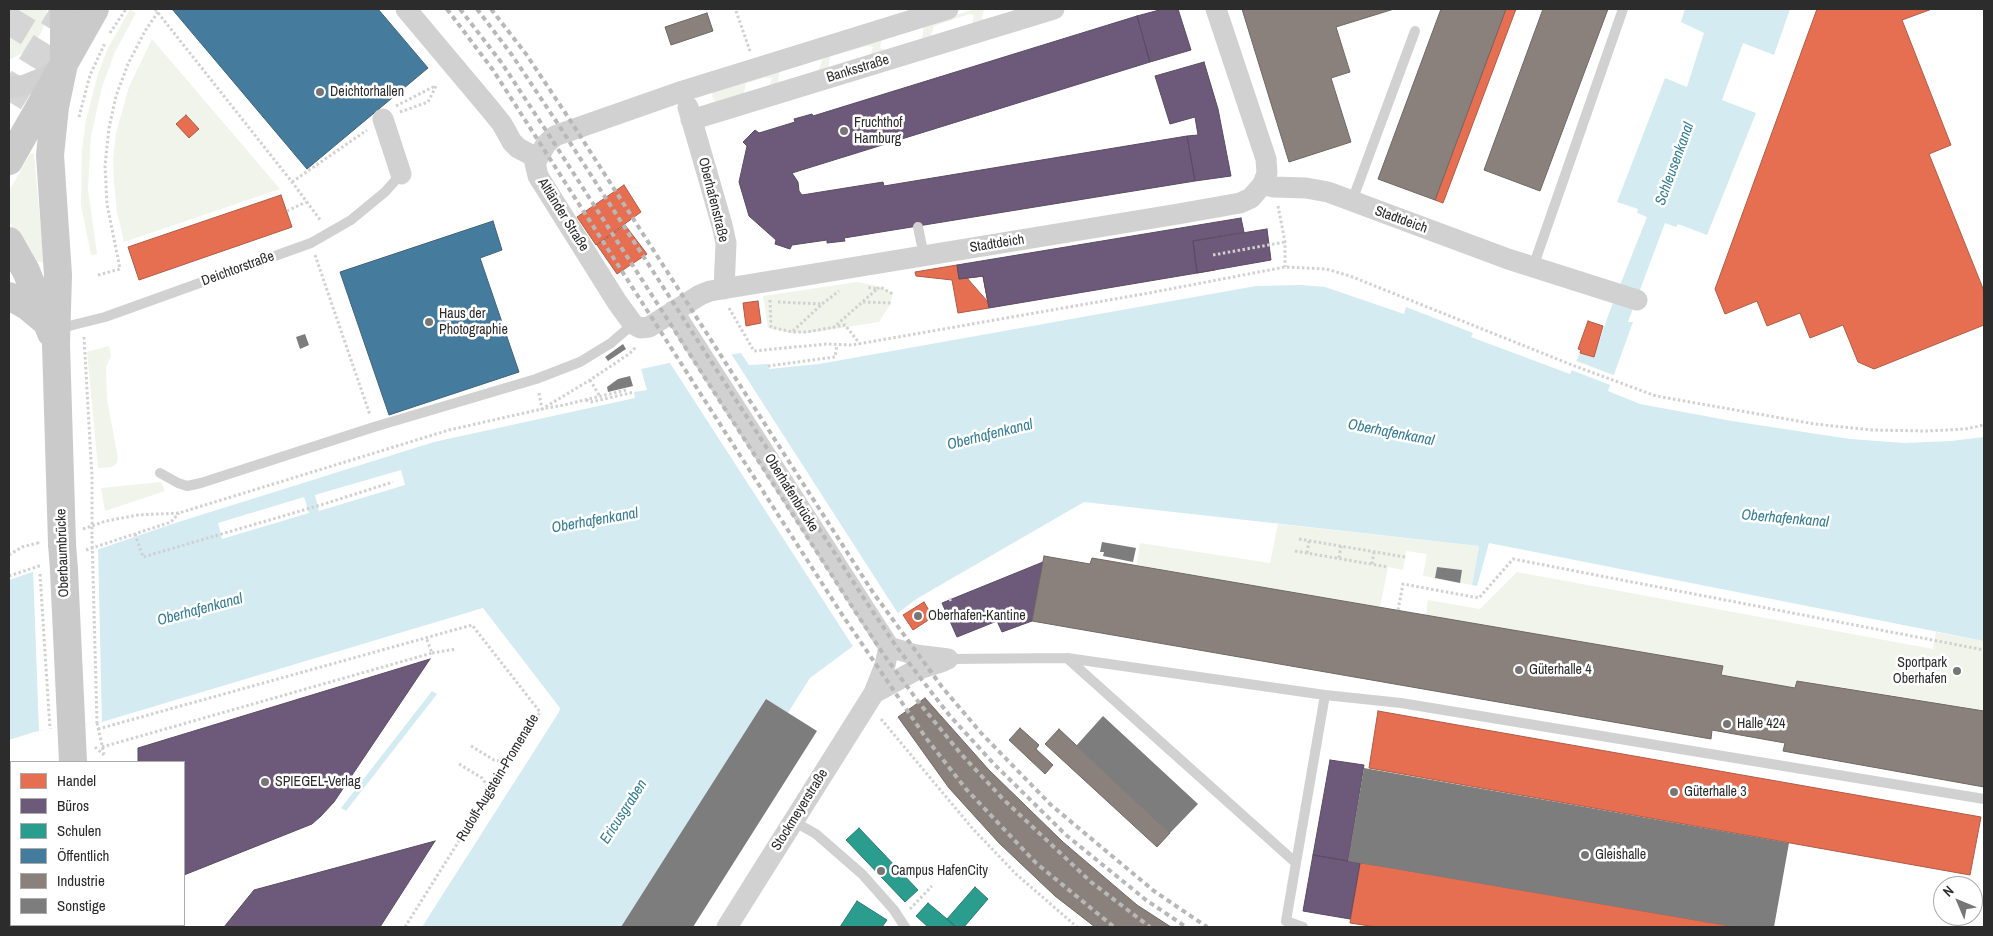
<!DOCTYPE html>
<meta charset="utf-8">
<style>
body{margin:0}
#map{position:relative;width:1993px;height:936px;overflow:hidden;background:#fff;font-family:"Archivo Narrow",sans-serif}
canvas{display:block}
.frame{position:absolute;inset:0;border:10px solid #2c2c2c;pointer-events:none}
.legend{position:absolute;left:10px;top:761px;width:175px;height:165px;box-sizing:border-box;background:#fff;border:1px solid #ababab;margin:0;padding:6px 9px;list-style:none;font-size:15px;color:#2c2c2c}
.legend li{display:flex;align-items:center;gap:10px;height:25px}
.legend b{width:25px;border:1px solid #ababab}
.north{position:absolute;left:1933px;top:876px;width:50px;height:50px;box-sizing:border-box;background:#fff;border:1px solid #ababab;border-radius:50%;rotate:315deg;font-size:14px;font-weight:700;line-height:20px;text-align:center;color:#2c2c2c}
.north::after{content:'';display:block;margin:auto;width:18px;height:22px;background:#767676;clip-path:polygon(50% 0,100% 100%,50% 72%,0 100%)}
</style>
<div id="map">
<canvas width="1993" height="936"></canvas>
<div class="frame"></div>
<ul class="legend">
<li><b style="height:14px;background:#e76f51"></b>Handel</li>
<li><b style="height:14px;background:#6d597a"></b>Büros</li>
<li><b style="height:14px;background:#2a9d8f"></b>Schulen</li>
<li><b style="height:14px;background:#457b9d"></b>Öffentlich</li>
<li><b style="height:14px;background:#8a817c"></b>Industrie</li>
<li><b style="height:14px;background:#7d7d7d"></b>Sonstige</li>
</ul>
<div class="north">N</div>
</div>
<script>
const ctx = document.querySelector('canvas').getContext('2d');
ctx.lineJoin = 'round';
function paint(path, color) {
  ctx.fillStyle = color;
  ctx.fill(path, 'evenodd');
}
function toPath(rows) {
  const path = new Path2D();
  for (const r of rows) {
    path.moveTo(r[0], r[1]);
    for (let i = 2; i < r.length; i += 2) path.lineTo(r[i], r[i + 1]);
  }
  return path;
}
function stroke(path, color, width, dash) {
  ctx.strokeStyle = color;
  ctx.lineWidth = width;
  ctx.lineCap = dash ? 'butt' : 'round';
  ctx.setLineDash(dash || []);
  ctx.stroke(path);
}
function drawText(font, color, halo, rows, align = 'center') {
  ctx.font = font + ' "Archivo Narrow",sans-serif';
  ctx.lineWidth = 5;
  ctx.setLineDash([]);
  ctx.textBaseline = 'middle';
  ctx.strokeStyle = halo;
  ctx.fillStyle = color;
  for (const [text, x, y, turn = 0] of rows) {
    ctx.save();
    ctx.translate(x, y);
    ctx.rotate((+turn || 0) * Math.PI / 180);
    ctx.textAlign = isNaN(turn) ? turn : align;
    if (halo) ctx.strokeText(text, 0, 0);
    ctx.fillText(text, 0, 0);
    ctx.restore();
  }
}
paint(toPath([
 [9,9,47,9,46,20,41,33,33,44,26,51,9,60],
 [130,9,136,13,115,52,102,87,91,136,88,189,97,254,91,255,81,205,82,150,86,120,98,74,107,50],
 [975,9,984,9,982,19,987,19,971,27,974,15,969,14,934,26,929,40,869,60,873,47,867,46,830,56,828,71,768,90,772,78,764,78,746,83,743,97,716,103,714,100,712,96,713,92,780,69,778,81,782,82,819,70,823,57,882,37,880,48,886,50,922,39,924,25],
 [152,39,280,189,124,242,117,212,114,182,113,158,116,133,129,87],
 [34,153,44,263,34,261,9,222,9,191,30,154],
 [857,282,878,286,893,293,890,305,879,322,809,333,792,333,768,328,763,296],
 [109,346,111,356,106,367,107,400,118,458,117,463,112,467,98,468,87,352],
 [161,482,165,491,105,511,101,488],
 [1278,524,1479,546,1472,585,1460,583,1462,570,1437,567,1435,578,1423,576,1427,554,1406,551,1403,570,1388,567,1380,607,1137,565,1140,543,1270,563],
 [1517,572,1933,649,1936,632,1984,641,1984,710,1797,680,1795,688,1721,675,1723,667,1426,615,1428,600,1480,609]
]), '#f1f4ea');
paint(toPath([
 [1685,9,1790,9,1774,55,1743,43,1722,100,1756,113,1707,235,1678,224,1676,227,1665,223,1628,322,1633,322,1608,391,1640,404,1732,421,1850,439,1904,443,1951,441,1984,437,1984,641,1489,543,1477,586,1472,585,1479,546,1084,502,918,598,810,678,652,927,422,927,559,712,560,708,483,608,102,722,70,725,34,732,9,740,9,580,172,524,434,442,635,398,634,392,647,390,641,369,669,363,741,353,749,365,768,364,769,369,819,364,1256,286,1300,285,1325,287,1404,314,1406,307,1473,333,1471,337,1570,374,1580,353,1594,357,1609,313,1647,217,1637,213,1638,209,1617,202,1665,78,1687,87,1704,33,1681,22],
 [432,691,437,694,346,811,341,808],
 [9,779,11,787,11,888,9,892]
]), '#d4ebf2');
paint(toPath([
 [730,352,899,615,854,648,668,360],
 [1574,360,1616,376,1613,386,1571,370],
 [401,470,405,485,319,511,315,495],
 [304,497,309,513,222,539,218,523],
 [98,547,102,722,70,725,39,731,33,569]
]), '#fff');
const shops = toPath([
 [1506,9,1516,9,1443,203,1435,200,1506,9],
 [1817,9,1932,9,1902,20,1951,145,1929,154,1984,291,1984,325,1874,369,1858,362,1843,325,1810,338,1800,313,1767,326,1757,301,1725,314,1715,289,1817,9],
 [186,115,199,129,189,138,176,124,186,115],
 [624,185,641,212,596,245,577,217,624,185],
 [281,195,292,227,139,280,128,247,281,195],
 [625,225,647,254,617,274,597,245,625,225],
 [1194,244,1215,270,1197,273,1194,244],
 [957,265,959,279,983,276,989,308,958,313,952,280,916,276,915,272,957,265],
 [983,276,988,302,967,278,983,276],
 [758,301,761,323,746,326,743,303,758,301],
 [1588,321,1603,326,1594,357,1580,353,1581,350,1578,349,1588,321],
 [924,602,933,617,913,630,903,615,924,602],
 [1378,711,1981,817,1970,875,1369,768,1378,711],
 [1360,863,1381,866,1736,927,1376,927,1350,923,1360,863]
]);
paint(shops, '#e76f51');
stroke(shops, '#af5b46', 1);
const offices = toPath([
 [1163,9,1178,9,1191,50,1150,62,1137,16,1163,9],
 [1137,16,1150,62,792,173,798,182,799,191,802,195,883,182,884,186,1187,136,1195,181,844,238,845,241,827,243,827,240,792,245,790,249,775,244,776,240,749,216,739,182,747,146,743,142,755,130,759,133,795,122,794,119,812,114,813,116,1137,16],
 [1204,62,1218,109,1231,176,1195,181,1187,136,1198,135,1195,117,1170,124,1155,76,1204,62],
 [1241,218,1244,232,1193,241,1197,273,989,308,983,276,959,279,957,265,1241,218],
 [1267,229,1271,260,1197,273,1193,241,1267,229],
 [1043,562,1032,621,1002,632,997,621,957,637,942,603,1043,562],
 [430,659,334,802,321,816,312,824,184,875,184,762,138,762,138,748,430,659],
 [1330,760,1364,765,1348,861,1313,855,1330,760],
 [435,841,380,927,224,927,254,890,435,841],
 [1313,855,1360,863,1350,919,1303,911,1313,855]
]);
paint(offices, '#6d597a');
stroke(offices, '#5a4c63', 1);
const schools = toPath([
 [859,828,918,890,905,902,846,840,859,828],
 [975,887,988,899,964,927,956,927,947,919,975,887],
 [857,901,887,920,882,927,840,927,857,901],
 [928,903,947,919,956,927,928,927,916,916,928,903]
]);
paint(schools, '#2a9d8f');
stroke(schools, '#2b7b71', 1);
const public = toPath([
 [172,9,378,9,428,68,307,169,172,9],
 [493,221,502,250,480,258,519,372,389,415,340,272,493,221]
]);
paint(public, '#457b9d');
stroke(public, '#3e637b', 1);
const industry = toPath([
 [1242,9,1394,9,1336,27,1350,72,1331,78,1351,142,1289,162,1242,9],
 [1441,9,1506,9,1435,200,1378,179,1441,9],
 [1543,9,1608,9,1540,191,1484,170,1543,9],
 [707,13,713,31,671,45,665,27,707,13],
 [1044,556,1090,564,1092,558,1723,666,1721,675,1795,688,1797,681,1984,711,1984,787,1783,751,1785,743,1712,730,1711,739,1032,621,1044,556],
 [925,698,989,770,1063,842,1137,905,1171,927,1095,927,1055,896,999,843,949,788,898,717,925,698],
 [1020,728,1039,745,1036,749,1053,765,1045,774,1009,740,1020,728],
 [1059,729,1170,833,1157,847,1045,744,1059,729]
]);
paint(industry, '#8a817c');
stroke(industry, '#6e6864', 1);
paint(toPath([
 [305,334,309,345,300,349,296,337],
 [623,344,626,349,608,361,605,357],
 [630,376,633,386,608,392,607,387,618,379],
 [1102,542,1136,548,1133,562,1103,556,1104,552,1100,552],
 [1437,567,1462,570,1460,583,1435,578],
 [766,699,817,731,693,927,621,927],
 [1103,716,1198,804,1170,833,1076,746],
 [1364,768,1789,843,1774,927,1736,927,1348,861]
]), '#7d7d7d');
stroke(toPath([
 [9,37,26,9],
 [9,102,66,9]
]), '#d5d5d5', 28, [28, 14]);
stroke(toPath([
 [155,9,292,182,321,221],
 [736,11,750,51],
 [110,33,126,9],
 [396,106,435,86],
 [400,112,428,102,436,86],
 [79,117,90,75,105,43],
 [292,182,367,130],
 [1278,206,1285,242,1285,267],
 [287,211,306,202],
 [315,255,370,415],
 [1213,255,1285,242],
 [98,275,120,269,107,204,105,166,109,128,116,96,128,64,145,31,158,12],
 [877,289,880,287,893,294],
 [770,300,771,327,792,332,807,332,845,325,860,344],
 [778,302,822,304],
 [863,302,891,303],
 [729,308,754,351,826,344,852,345,1149,293,1285,267,1326,269,1350,276,1572,365,1656,396,1815,424,1872,430,1927,431,1965,429,1984,425],
 [833,328,877,289,866,287],
 [793,331,822,304,839,291],
 [84,337,92,477,92,536],
 [768,366,835,357,837,345],
 [590,380,599,395],
 [539,393,542,409,564,405,626,390],
 [586,400,591,402,634,392],
 [83,529,106,521,138,515,179,513,449,430,542,409,590,380,629,354,636,347],
 [135,534,143,557,324,504,393,482],
 [1299,539,1405,557],
 [86,550,171,522,179,513],
 [1295,551,1388,567],
 [1307,553,1309,541],
 [9,555,22,547,38,543,38,545],
 [1339,558,1341,546],
 [1372,564,1374,552],
 [9,576,42,565],
 [949,600,952,599],
 [1398,610,1403,584,1479,598,1513,559,1984,650],
 [432,653,456,649],
 [881,719,973,829,1016,874,1077,927],
 [97,723,104,754],
 [98,729,472,625,540,712,405,927],
 [471,746,494,760,509,763],
 [95,747,104,755],
 [102,747,432,653,426,637],
 [459,764,482,778,491,791],
 [910,909,932,886]
]), '#d1d1d1', 3, [2.5, 2.5]);
stroke(toPath([
 [1352,201,1415,31],
 [918,227,924,256],
 [1533,267,1623,9],
 [57,329,105,317,311,243,351,220,385,192,401,174],
 [160,473,178,483,187,486,201,483,374,427,536,379,580,362,611,343,633,324],
 [1067,658,1296,863],
 [948,659,1067,658,1325,695,1401,703,1984,799],
 [793,821,816,834,862,874,894,910,905,927],
 [1303,927,1286,921,1325,695]
]), '#d1d1d1', 10);
stroke(toPath([
 [406,9,490,109,502,124,512,142,518,148,537,158],
 [948,9,683,91,563,133,555,136,546,144,535,163,538,176,617,302,633,324,640,328,649,327,700,295,710,291,1178,214,1240,203,1251,198,1263,184,1267,173,1266,159,1216,9],
 [9,88,25,85,45,77,63,65],
 [688,107,722,225,726,243,724,289],
 [383,119,401,174],
 [691,120,1054,9],
 [1263,184,1274,187,1306,188,1328,192,1508,259,1637,300],
 [673,311,889,647,916,655,948,659],
 [874,693,916,670,944,661],
 [50,927,50,925],
 [727,927,874,693,885,665,889,647]
]), '#d1d1d1', 21);
stroke(toPath([
 [9,161,95,9],
 [9,241,26,271,51,333],
 [9,296,27,306,45,321],
 [62,544,56,344,58,275,50,155,55,107,64,64,64,9],
 [64,570,73,762],
 [91,925,91,927]
]), '#cacaca', 28);
stroke(toPath([
 [447,9,493,70,843,616,926,738,966,789,1036,863,1114,927],
 [460,9,501,62,547,132,851,605,884,655,920,704,961,754,1003,799,1091,882,1150,927],
 [477,9,512,55,558,124,863,597,896,646,932,693,950,716,994,764,1066,835,1146,900,1186,927],
 [491,9,526,54,568,117,872,591,942,687,982,734,1051,805,1154,891,1207,927]
]), '#b8b8b8', 4, [5, 4]);
stroke(toPath([
 [92,536,97,723],
 [40,574,50,729]
]), '#d1d1d1', 3, [2.5, 2.5]);
stroke(toPath([
 [62,544,64,570]
]), '#cacaca', 28);
for (const [x, y, r, color] of [
 [320,92,5,"#767676"],
 [844,131,5,"#767676"],
 [429,322,5,"#767676"],
 [918,616,5,"#767676"],
 [1519,670,5,"#767676"],
 [1957,671,5,"#767676"],
 [1727,724,5,"#767676"],
 [265,782,5,"#767676"],
 [1674,792,5,"#767676"],
 [1585,855,5,"#767676"],
 [881,871,5,"#767676"]
]) {
  const dot = new Path2D();
  dot.arc(x, y, r, 0, 2 * Math.PI);
  ctx.fillStyle = color;
  ctx.fill(dot);
  stroke(dot, '#fff', 2);
}
drawText('14px', '#2c2c2c', '#fff', [
 ["Banksstraße",858,69,-17],
 ["Oberhafenstraße",713,200,76],
 ["Altländer Straße",563,215,58],
 ["Stadtdeich",1401,220,20],
 ["Stadtdeich",997,244,-9],
 ["Deichtorstraße",238,269,-20],
 ["Oberhafenbrücke",791,493,58],
 ["Oberbaumbrücke",63,553,-92],
 ["Rudolf-Augstein-Promenade",498,778,-59],
 ["Stockmeyerstraße",800,810,-58]
]);
drawText('14px', '#2c2c2c', '#fff', [
 ["Deichtorhallen",330,92],
 ["Fruchthof",854,123],
 ["Hamburg",854,139],
 ["Haus der",439,314],
 ["Photographie",439,330],
 ["Oberhafen-Kantine",928,616],
 ["Sportpark",1947,663,"right"],
 ["Oberhafen",1947,679,"right"],
 ["Güterhalle 4",1529,670],
 ["Halle 424",1737,724],
 ["SPIEGEL-Verlag",275,782],
 ["Güterhalle 3",1684,792],
 ["Gleishalle",1595,855],
 ["Campus HafenCity",891,871]
], 'left');
drawText('italic 15px', '#347d94', '#fff', [
 ["Schleusenkanal",1675,164,-70],
 ["Oberhafenkanal",1391,433,11],
 ["Oberhafenkanal",990,435,-14],
 ["Oberhafenkanal",1785,519,5],
 ["Oberhafenkanal",595,521,-10],
 ["Oberhafenkanal",200,610,-15],
 ["Ericusgraben",624,812,-57]
]);
</script>
